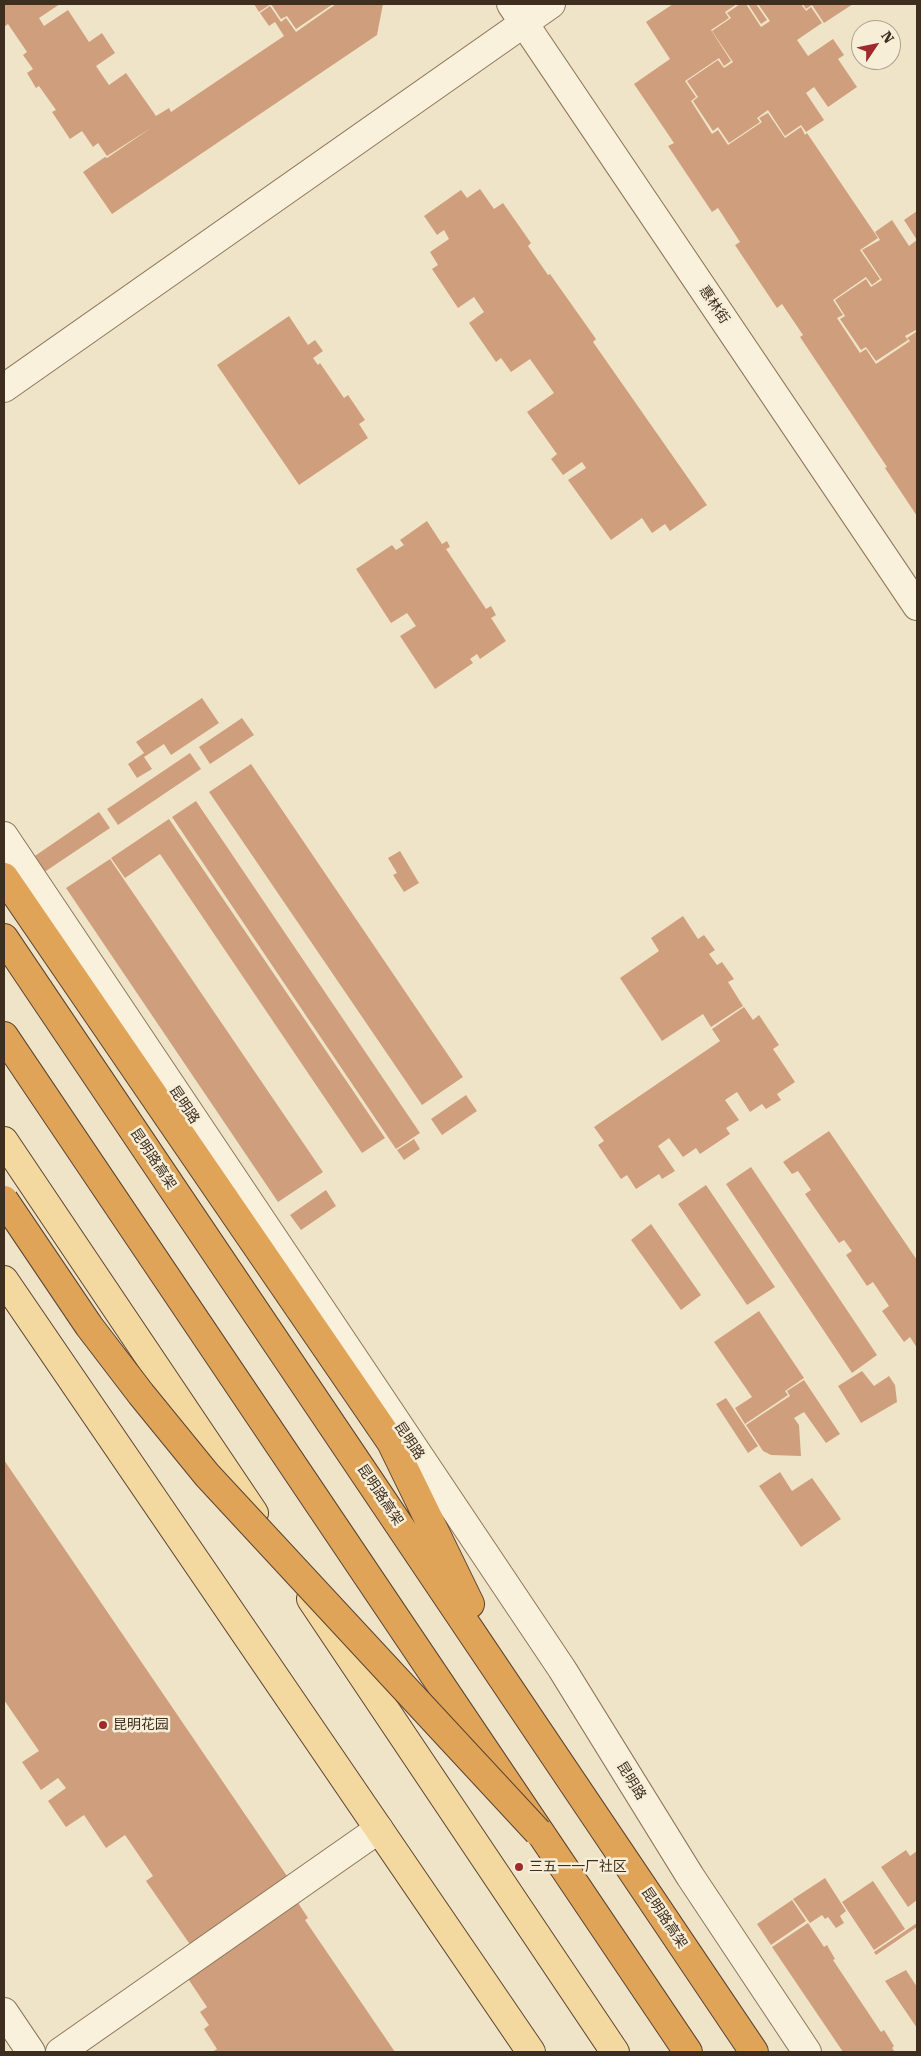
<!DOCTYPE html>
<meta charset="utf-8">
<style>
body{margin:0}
#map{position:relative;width:921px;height:2056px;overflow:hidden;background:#f0e4c8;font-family:"Roboto Serif",serif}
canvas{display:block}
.frame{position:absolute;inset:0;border:5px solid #3d2e20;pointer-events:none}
.north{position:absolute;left:851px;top:20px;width:50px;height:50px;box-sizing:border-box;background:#f7eed8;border:1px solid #ada18e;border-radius:50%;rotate:56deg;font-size:14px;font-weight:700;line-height:20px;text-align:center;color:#3d2e20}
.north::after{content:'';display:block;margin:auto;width:18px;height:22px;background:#9e2a2b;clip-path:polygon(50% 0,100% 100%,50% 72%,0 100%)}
</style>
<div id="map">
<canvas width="921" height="2056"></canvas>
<div class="frame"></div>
<div class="north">N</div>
</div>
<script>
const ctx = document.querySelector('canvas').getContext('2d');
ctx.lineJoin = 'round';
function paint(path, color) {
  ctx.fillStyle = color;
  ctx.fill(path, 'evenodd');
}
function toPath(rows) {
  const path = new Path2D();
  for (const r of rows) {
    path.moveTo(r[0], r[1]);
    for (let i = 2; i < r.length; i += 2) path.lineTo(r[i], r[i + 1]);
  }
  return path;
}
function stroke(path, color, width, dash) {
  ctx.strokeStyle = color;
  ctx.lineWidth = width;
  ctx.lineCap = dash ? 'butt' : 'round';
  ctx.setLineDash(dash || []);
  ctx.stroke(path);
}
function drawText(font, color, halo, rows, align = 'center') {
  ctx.font = font + ' "Roboto Serif","Noto Sans SC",serif';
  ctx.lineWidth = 5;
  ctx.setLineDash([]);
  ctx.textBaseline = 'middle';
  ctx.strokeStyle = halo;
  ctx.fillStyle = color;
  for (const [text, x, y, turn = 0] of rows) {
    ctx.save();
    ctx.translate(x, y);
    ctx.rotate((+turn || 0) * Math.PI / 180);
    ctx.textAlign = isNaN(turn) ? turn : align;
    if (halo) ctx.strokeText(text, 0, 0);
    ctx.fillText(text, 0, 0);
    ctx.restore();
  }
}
paint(toPath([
 [4,4,60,4,39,18,44,26,68,10,89,42,102,33,115,53,96,66,109,85,126,73,156,116,169,108,171,112,284,36,275,22,269,26,260,13,270,6,281,22,286,18,296,32,336,4,383,4,377,35,112,214,83,172,105,157,107,158,151,128,107,156,98,143,93,147,82,131,70,139,52,112,56,110,39,86,36,88,27,73,33,69,23,55,27,52,8,24,4,27],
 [254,4,333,4,296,29,287,16,281,19,271,4,259,12],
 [673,4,737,4,725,12,729,18,711,30,731,61,724,66,719,58,685,81,696,97,691,101,712,134,718,130,728,145,762,122,759,118,768,113,785,138,801,127,805,135,807,133,878,238,860,250,880,279,872,285,866,277,833,300,843,315,837,318,860,353,866,349,876,364,910,341,907,338,916,332,917,334,917,516,885,468,887,467,800,337,803,335,782,304,777,308,735,245,740,242,718,208,712,212,668,146,674,143,634,84,670,59,646,22],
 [740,4,746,4,761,27,770,21,758,4,801,4,806,11,811,7,822,23,797,40,808,56,833,39,844,55,838,59,857,87,828,107,814,87,806,93,824,120,806,132,801,125,785,136,768,110,757,118,760,122,729,143,718,127,713,131,693,101,698,97,687,81,718,60,724,68,733,62,712,31,731,18,727,13],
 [748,4,756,4,767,20,761,24],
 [803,4,853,4,824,23,812,5,806,9],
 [480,189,494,209,503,203,531,243,528,246,548,275,550,274,596,339,593,342,707,505,670,531,665,524,652,533,642,518,611,540,568,480,586,468,582,462,563,475,551,459,557,454,527,412,554,393,530,359,511,372,501,358,496,362,469,323,484,312,474,297,458,308,432,269,438,265,430,252,449,239,444,230,437,235,424,216,461,190,467,198],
 [917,211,917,331,916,330,905,336,908,340,876,361,866,347,861,350,840,319,845,316,835,300,866,279,871,287,882,280,862,250,880,240,875,232,892,220,909,246,917,240,904,220],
 [289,316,308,345,315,340,323,351,313,358,318,365,320,363,344,398,348,395,365,420,359,424,368,438,299,485,217,365],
 [427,521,442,544,447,541,450,547,446,549,486,609,491,606,496,615,491,618,506,641,480,659,477,654,470,659,473,663,435,689,400,636,416,626,407,613,391,623,356,569,392,545,396,550,404,545,400,540],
 [202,698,219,723,171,755,164,744,144,757,152,769,137,778,128,764,144,753,136,742],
 [242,718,254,735,210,764,199,747],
 [190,753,201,769,118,825,107,809],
 [251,764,463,1077,422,1105,209,792],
 [196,801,420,1133,396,1149,172,817],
 [99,812,110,828,40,875,29,860],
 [169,819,385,1138,362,1153,160,854,125,878,111,858],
 [400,851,419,883,404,892,393,875,397,873,388,858],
 [110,859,323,1172,278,1202,66,888],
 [683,916,698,939,704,935,715,950,709,954,717,965,722,962,734,979,728,982,743,1006,711,1027,703,1014,662,1041,620,978,659,951,651,938],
 [744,1007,753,1020,759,1015,779,1045,773,1049,795,1082,777,1094,781,1100,766,1109,762,1104,750,1112,737,1092,725,1100,739,1120,726,1128,730,1134,700,1154,696,1148,683,1157,669,1138,658,1146,675,1171,662,1179,659,1174,636,1189,627,1175,621,1179,598,1145,604,1141,594,1127,720,1041,712,1029],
 [466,1095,477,1111,442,1135,431,1119],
 [829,1131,917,1260,917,1348,910,1337,904,1342,882,1311,889,1306,873,1282,867,1286,846,1255,852,1251,844,1240,839,1243,805,1194,811,1190,798,1171,792,1174,783,1162],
 [414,1139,420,1149,404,1160,397,1150],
 [751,1167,877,1355,852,1373,726,1184],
 [706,1185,775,1287,747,1305,678,1204],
 [326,1190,336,1206,301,1230,290,1215],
 [651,1224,701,1295,681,1310,631,1240],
 [759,1311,804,1378,785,1391,788,1395,745,1424,735,1408,752,1397,714,1342],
 [862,1371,874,1386,889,1376,895,1385,897,1402,861,1423,838,1386],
 [804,1380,840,1434,826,1443,804,1412,794,1418,799,1425,801,1456,771,1455,763,1451,746,1425,790,1396,787,1391],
 [726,1398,758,1446,748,1453,716,1404],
 [4,1460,289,1879,191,1946,146,1881,153,1876,125,1835,106,1848,84,1815,66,1827,48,1801,66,1788,58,1778,41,1790,22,1762,39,1751,4,1700],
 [780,1472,792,1491,812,1478,841,1519,801,1547,759,1486],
 [906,1850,910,1856,917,1851,917,1900,908,1907,881,1867],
 [825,1878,846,1911,840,1916,844,1923,836,1928,828,1917,825,1919,822,1915,810,1923,793,1899],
 [873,1881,905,1929,874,1950,842,1902],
 [285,1883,308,1918,305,1920,395,2052,212,2052,217,2049,204,2029,209,2025,200,2012,207,2007,174,1958],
 [792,1900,806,1921,771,1945,757,1924],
 [808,1923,824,1947,827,1945,835,1959,833,1960,881,2032,884,2030,894,2046,892,2048,895,2052,843,2052,772,1947],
 [917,1923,917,1927,876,1955,874,1952],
 [906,1970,917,1987,917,2028,885,1981]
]), '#cf9f7d');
const minor = toPath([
 [511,4,917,606],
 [4,388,551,4],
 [4,836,562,1669,690,1876,807,2052],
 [4,2012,31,2052],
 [60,2052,379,1829]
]);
const major = toPath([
 [4,1141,254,1513],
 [4,1280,531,2052],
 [311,1599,615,2052]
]);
const highway = toPath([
 [4,877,391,1442,470,1604],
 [4,938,754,2052],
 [4,1036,688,2052]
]);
stroke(minor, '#8d765c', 30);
stroke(major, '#5b4430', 30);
stroke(highway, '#5b4430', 30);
stroke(minor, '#faf1dc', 28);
stroke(major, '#f3d9a0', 28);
stroke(highway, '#e0a458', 28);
const highwayBridge = toPath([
 [4,1200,89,1326,141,1394,207,1475,538,1832]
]);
stroke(highwayBridge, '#5b4430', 30, []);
stroke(highwayBridge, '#e0a458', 28);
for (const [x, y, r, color] of [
 [103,1725,5,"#9e2a2b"],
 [519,1867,5,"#9e2a2b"]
]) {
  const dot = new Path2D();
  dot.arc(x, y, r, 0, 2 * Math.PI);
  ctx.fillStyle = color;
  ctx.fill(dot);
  stroke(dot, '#f7eed8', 2);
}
drawText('14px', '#3d2e20', '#f7eed8', [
 ["惠林街",714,305,56],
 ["昆明路",184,1105,56],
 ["昆明路高架",153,1159,56],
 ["昆明路",409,1441,56],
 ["昆明路高架",380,1495,56],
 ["昆明路",631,1781,58],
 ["昆明路高架",664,1918,56]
]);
drawText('14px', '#3d2e20', '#f7eed8', [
 ["昆明花园",113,1725],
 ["三五一一厂社区",529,1867]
], 'left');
</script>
